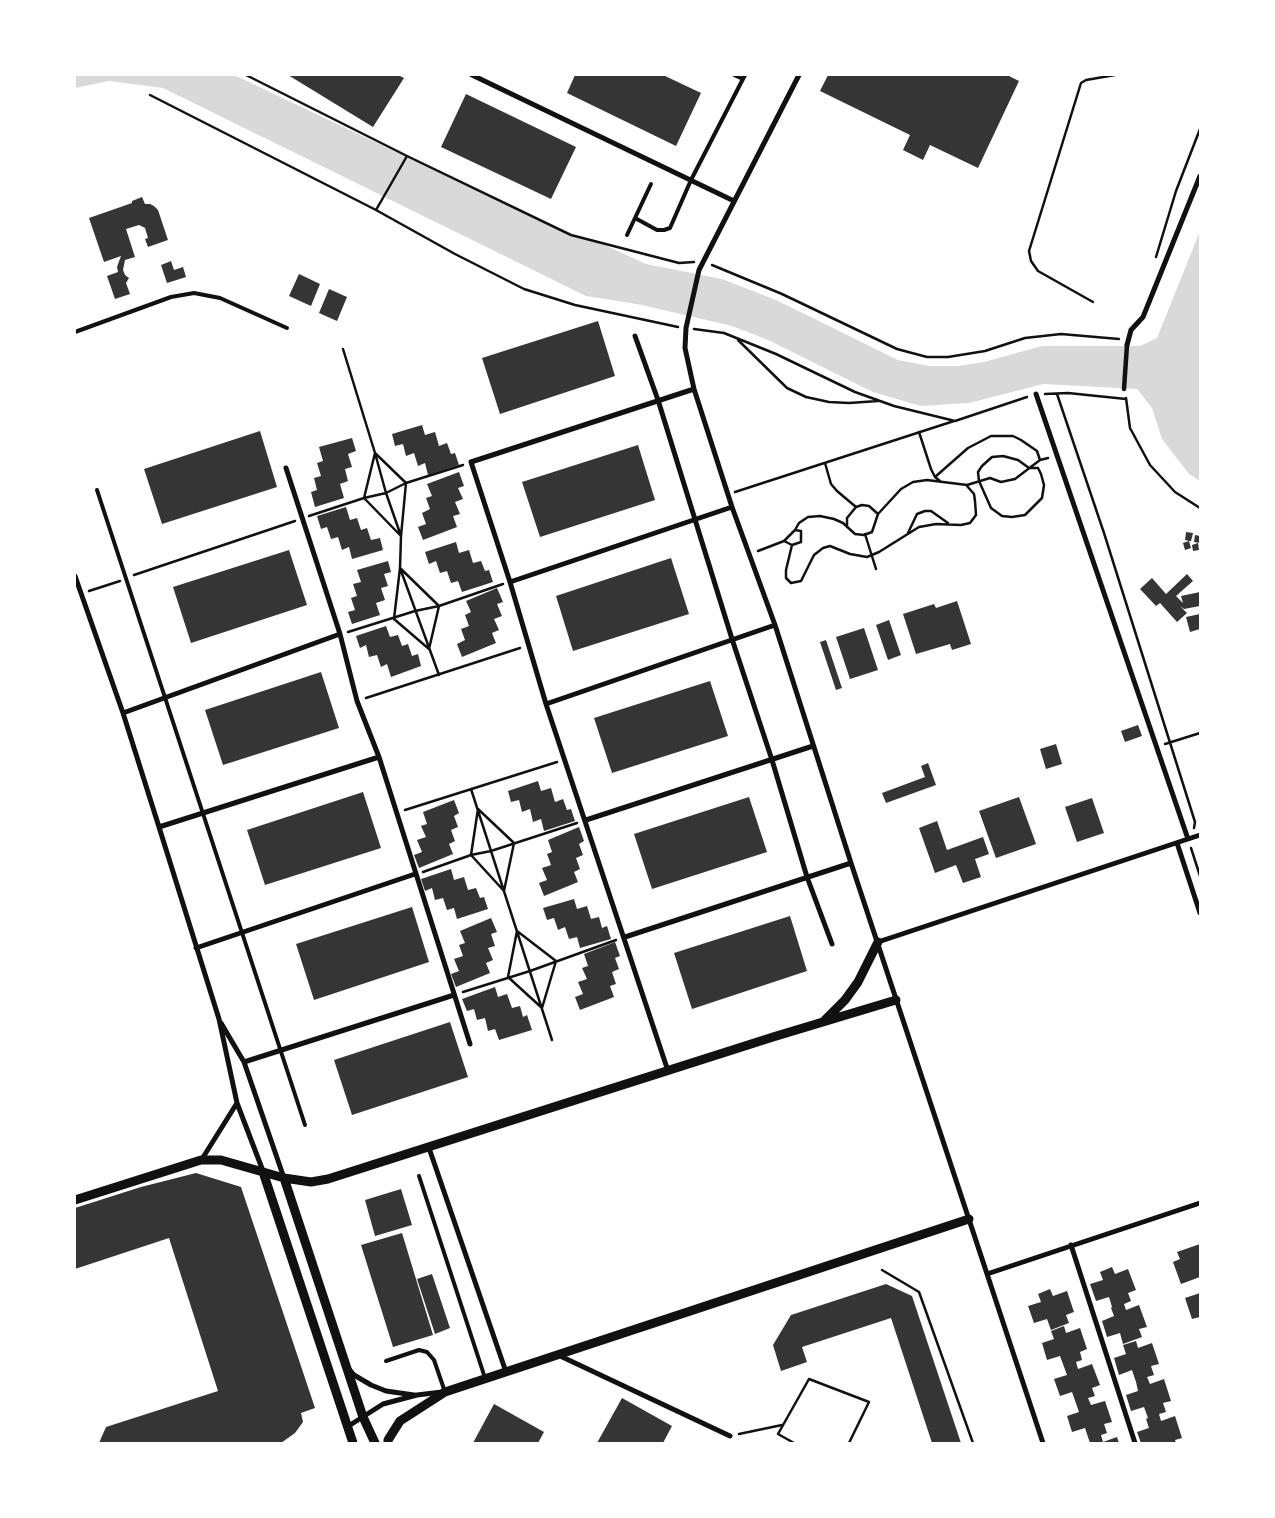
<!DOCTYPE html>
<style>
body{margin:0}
#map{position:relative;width:1275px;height:1518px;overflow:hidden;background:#fff;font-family:"Archivo Narrow",sans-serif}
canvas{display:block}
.frame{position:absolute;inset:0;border:76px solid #fff;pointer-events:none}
</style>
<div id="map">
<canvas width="1275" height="1518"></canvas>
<div class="frame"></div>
</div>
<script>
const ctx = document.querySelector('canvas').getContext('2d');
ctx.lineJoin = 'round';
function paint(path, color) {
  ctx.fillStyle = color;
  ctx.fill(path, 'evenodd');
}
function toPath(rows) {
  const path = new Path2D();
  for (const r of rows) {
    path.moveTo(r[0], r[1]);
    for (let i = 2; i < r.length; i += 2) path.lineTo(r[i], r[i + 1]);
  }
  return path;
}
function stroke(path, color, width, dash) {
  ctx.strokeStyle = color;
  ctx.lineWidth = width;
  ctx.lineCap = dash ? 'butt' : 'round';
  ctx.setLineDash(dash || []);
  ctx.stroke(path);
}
paint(toPath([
 [75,75,234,75,571,235,598,242,646,264,722,279,776,300,898,360,930,366,958,366,984,362,1042,346,1140,346,1157,338,1200,231,1200,481,1189,474,1162,439,1152,408,1137,389,1043,384,969,403,921,406,873,392,768,340,732,326,642,305,586,296,163,88,109,81,75,88]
]), '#d9d9d9');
paint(toPath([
 [288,75,398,75,404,78,373,127],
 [575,75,663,75,701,93,676,146,567,93],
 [828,75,1007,75,1019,81,978,168,930,145,923,160,903,150,910,135,820,91],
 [466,94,576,147,551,199,441,147],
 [142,197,145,204,150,204,154,206,158,210,168,240,148,247,145,239,148,238,145,228,139,225,126,229,135,257,125,260,123,270,125,275,129,278,126,283,130,294,115,299,107,276,118,272,117,267,121,256,104,262,89,218,132,203,132,201],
 [171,261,174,270,183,267,186,277,167,283,161,265],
 [299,274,320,284,311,306,289,296],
 [329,289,347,297,337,321,319,313],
 [598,321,615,376,500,414,482,358],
 [422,425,425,435,435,432,439,446,447,443,451,454,455,453,459,465,428,475,425,463,418,466,414,453,406,456,403,444,395,446,392,434],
 [260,431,277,487,162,524,144,469],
 [352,438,356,451,348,454,352,467,345,469,348,481,340,484,344,498,315,507,311,492,317,490,314,478,321,476,317,463,323,461,319,447],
 [638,445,655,500,540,537,522,482],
 [459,472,464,486,458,488,463,499,455,502,460,514,453,516,457,527,423,540,418,527,426,524,422,513,430,509,426,498,432,496,427,484],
 [346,507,350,520,357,518,361,530,367,528,371,540,380,538,383,550,352,559,349,547,342,550,338,537,331,539,327,527,321,529,317,516],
 [1186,532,1193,533,1191,541,1189,541,1191,548,1185,550,1183,543,1189,541,1185,540],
 [1195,535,1200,536,1200,543,1194,542],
 [456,542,459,553,469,550,473,563,481,561,485,571,489,570,493,582,462,592,458,581,451,583,447,571,440,573,436,561,429,564,425,552],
 [1198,543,1199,550,1193,551,1192,545],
 [289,550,307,605,191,643,173,587],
 [671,558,689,614,573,651,556,596],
 [388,561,391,572,384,574,388,586,381,588,385,600,376,603,380,615,352,624,348,612,355,610,351,598,357,596,353,584,361,582,357,570],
 [1187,574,1193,581,1176,596,1183,603,1181,596,1200,592,1200,606,1184,609,1180,606,1187,613,1177,622,1160,603,1156,606,1140,589,1152,578,1166,594],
 [497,588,503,602,497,604,502,616,494,619,499,630,492,633,496,643,462,657,457,644,465,640,461,629,469,626,465,615,471,612,466,601],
 [957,601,971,644,952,650,950,644,916,654,903,614,934,604,936,608],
 [1200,614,1200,629,1190,632,1186,617],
 [889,620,901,655,888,660,876,625],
 [386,626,390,637,398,635,402,646,408,644,412,656,418,654,421,666,391,677,387,664,381,667,377,655,369,657,366,645,360,648,356,636],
 [864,628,878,670,850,679,836,637],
 [826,640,842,688,836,690,820,642],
 [321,672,339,728,223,765,205,710],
 [710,681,728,736,612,773,594,718],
 [1138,725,1142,736,1125,742,1121,731],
 [1056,744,1062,764,1046,769,1040,749],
 [928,763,936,785,886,803,882,793,925,777,921,766],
 [538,781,541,791,551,788,555,802,563,799,567,810,571,809,575,821,544,831,541,819,533,822,530,809,522,812,519,800,511,802,508,791],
 [363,792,381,848,265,885,247,830],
 [749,797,767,852,652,889,634,834],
 [1019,797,1036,844,996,858,979,811],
 [1092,798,1104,833,1077,842,1065,807],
 [454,800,459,813,454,816,458,827,451,830,455,841,449,844,453,854,419,868,414,855,422,852,417,840,426,837,421,826,427,824,423,812],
 [937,821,947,850,983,837,989,854,975,859,981,877,963,883,956,865,935,873,919,828],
 [579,827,584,841,579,844,583,855,576,858,580,869,574,872,578,882,544,896,539,883,547,880,542,868,551,865,547,854,552,852,548,840],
 [451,869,454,880,464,877,468,890,476,888,480,898,484,897,488,909,457,919,454,908,447,910,443,898,435,900,432,888,425,891,421,879],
 [574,899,577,909,587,906,591,919,599,917,602,928,607,926,611,939,580,948,577,937,569,939,565,927,558,930,554,918,547,920,543,908],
 [412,907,429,962,314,1000,296,944],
 [790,916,807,971,692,1009,674,953],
 [491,918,497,932,491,934,495,946,488,948,493,960,486,963,490,973,456,987,451,974,459,971,454,959,463,956,459,945,465,943,460,931],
 [615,942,620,956,615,958,619,969,612,972,616,984,610,986,614,997,580,1010,575,997,583,994,578,982,587,979,582,968,588,966,584,954],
 [495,987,498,997,507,994,512,1008,520,1006,523,1017,527,1015,532,1030,499,1040,495,1029,488,1031,485,1018,477,1020,474,1009,467,1011,462,999],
 [450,1022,468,1077,352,1115,334,1060],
 [196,1173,241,1187,315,1408,301,1413,303,1422,295,1433,281,1443,99,1443,106,1427,218,1391,169,1238,75,1269,75,1208,141,1187],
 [401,1189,412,1225,375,1236,365,1200],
 [402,1233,433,1335,393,1347,361,1245],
 [1200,1244,1200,1277,1181,1284,1173,1262,1180,1259,1177,1252],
 [1112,1267,1115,1274,1128,1269,1136,1290,1128,1293,1131,1301,1124,1304,1126,1310,1139,1305,1147,1327,1139,1329,1142,1337,1123,1344,1120,1333,1107,1337,1102,1321,1114,1316,1111,1308,1112,1307,1109,1297,1096,1301,1090,1284,1103,1280,1100,1272],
 [432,1274,450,1328,435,1334,417,1279],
 [886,1284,912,1296,961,1443,932,1443,891,1318,802,1347,807,1362,781,1371,773,1345,791,1315],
 [1050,1289,1053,1296,1067,1291,1074,1312,1066,1315,1069,1323,1051,1330,1047,1319,1034,1323,1028,1306,1041,1302,1038,1294],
 [1200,1293,1200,1317,1192,1319,1185,1298],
 [1064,1326,1066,1333,1080,1328,1087,1349,1080,1352,1082,1360,1076,1362,1078,1369,1092,1364,1100,1385,1092,1388,1095,1396,1088,1398,1091,1405,1105,1401,1112,1422,1104,1424,1107,1433,1101,1435,1103,1442,1117,1437,1119,1443,1090,1443,1085,1428,1072,1432,1067,1416,1079,1412,1072,1392,1060,1396,1054,1379,1067,1375,1060,1356,1047,1360,1042,1343,1054,1339,1051,1331],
 [1136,1341,1138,1348,1152,1343,1159,1364,1151,1366,1154,1375,1147,1377,1150,1384,1164,1379,1171,1401,1163,1403,1166,1412,1159,1414,1161,1421,1175,1416,1182,1438,1175,1440,1176,1443,1141,1443,1137,1432,1149,1428,1146,1419,1148,1418,1144,1407,1131,1411,1126,1395,1138,1391,1136,1382,1132,1370,1119,1375,1114,1358,1126,1354,1123,1345],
 [622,1398,672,1426,663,1443,597,1443],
 [494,1404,544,1432,538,1443,473,1443]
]), '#353535');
stroke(toPath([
 [246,75,407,156,571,235,679,263,694,262],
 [150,95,376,210,455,254,524,289,575,305,678,327],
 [376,210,407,156],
 [1156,257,1176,191,1200,129],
 [712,265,782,294,897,349,927,357,948,357,985,351,1025,338,1061,334,1119,339],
 [1093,302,1038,271,1031,261,1029,251,1081,83,1086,80,1115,75],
 [694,329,724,333,776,354,855,392,894,406,955,421,1027,397],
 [738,340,787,388,806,397,829,402,849,403,878,401],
 [343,349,375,453,386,493,401,536,400,568,439,675],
 [1045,394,1068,393,1126,399],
 [1057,394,1104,533,1195,822,1194,828],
 [1126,398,1130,428,1150,465,1175,492,1200,508],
 [919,432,931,469,935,477,940,481],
 [375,453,406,483,401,536,364,498,375,453],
 [1003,456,1018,460,1029,468,1038,468,1041,474,1044,485,1042,498,1025,515,1012,517,1002,516,991,508,979,481,978,472,982,466,992,457,1003,456],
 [825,463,831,484,837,491,856,507],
 [935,477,968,448,991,436,1013,436,1021,440,1037,451,1040,460],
 [735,492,954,421],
 [309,516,364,498,386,493,406,483,463,465],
 [847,527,847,518,856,507,862,505,869,506,878,514],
 [908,533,917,514,925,511,931,511,948,523],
 [865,534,876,569],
 [784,541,792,545,801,542,801,531,795,530],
 [792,545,786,570,786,578,791,583,801,581,814,555,823,548,830,546,850,554,867,557,879,552,919,527,936,524,961,525,970,523,976,515,975,501,974,494,967,486],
 [758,551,784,541,795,530,799,523,808,517,820,516,834,519,843,523,855,534,864,535,872,532,878,514,901,489,913,482,927,480,967,485,990,478,1001,482,1015,479,1040,460,1048,458],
 [400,568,439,606,429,649,394,619,400,568],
 [134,575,295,521],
 [89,591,120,581],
 [348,632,415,611,439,606,503,584],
 [366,698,520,648],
 [1165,744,1200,733],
 [471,789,552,1040],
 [478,809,514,843,504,891,471,855,478,809],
 [405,810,557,762],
 [1191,848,1200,876],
 [423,872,471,855,491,851,577,823],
 [517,931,556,961,542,1008,508,977,517,931],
 [463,992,530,971,616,940],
 [882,1270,919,1292,973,1443],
 [739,1434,782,1425],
 [794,1443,778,1434,809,1379,869,1402,849,1443]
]), '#111', 2.5);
stroke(toPath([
 [734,75,743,79],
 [635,218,657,230,664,230,670,228,691,180,745,75],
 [627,235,651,184],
 [75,332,171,297,194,293,220,298,287,328],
 [97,490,305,1125],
 [419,1176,485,1378],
 [386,1361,419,1350,427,1352,434,1360,445,1392]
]), '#111', 4);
stroke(toPath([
 [1124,389,1127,345]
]), '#111', 4.5);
stroke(toPath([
 [472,75,734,201],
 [799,75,699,270,686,328,685,348,694,389,732,507,775,625,851,863,1043,1443],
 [635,336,658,400,732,639,772,760,807,877,832,944],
 [1127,345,1131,330,1143,317,1200,176],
 [1036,394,1188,839],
 [286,468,340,634,357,701,379,757,470,1044],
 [75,576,123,713,159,827,219,1019,237,1103,263,1171],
 [510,582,732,507],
 [546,704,775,625],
 [123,713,340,634],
 [586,820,813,746],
 [159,827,379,757],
 [1177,843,1200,913],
 [625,937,851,863],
 [878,942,1200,835],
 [196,948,415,874],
 [221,1023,244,1062,284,1178],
 [244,1062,454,995],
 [668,1071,546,704,510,582,471,462,694,389],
 [429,1148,506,1372],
 [202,1159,237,1103],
 [1071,1245,1135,1443],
 [987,1274,1200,1203],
 [558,1355,730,1436],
 [349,1369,354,1375,371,1385,386,1391,414,1395],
 [347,1427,383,1404,417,1395,442,1392]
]), '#111', 5);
stroke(toPath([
 [825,1020,845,1000,858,982,878,942],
 [263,1172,353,1443],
 [284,1178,363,1417,375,1443],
 [75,1200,201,1160,221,1160,284,1178,311,1182,328,1179,773,1037,896,1000],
 [388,1443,388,1440,400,1421,445,1392,969,1219]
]), '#111', 9);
</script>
